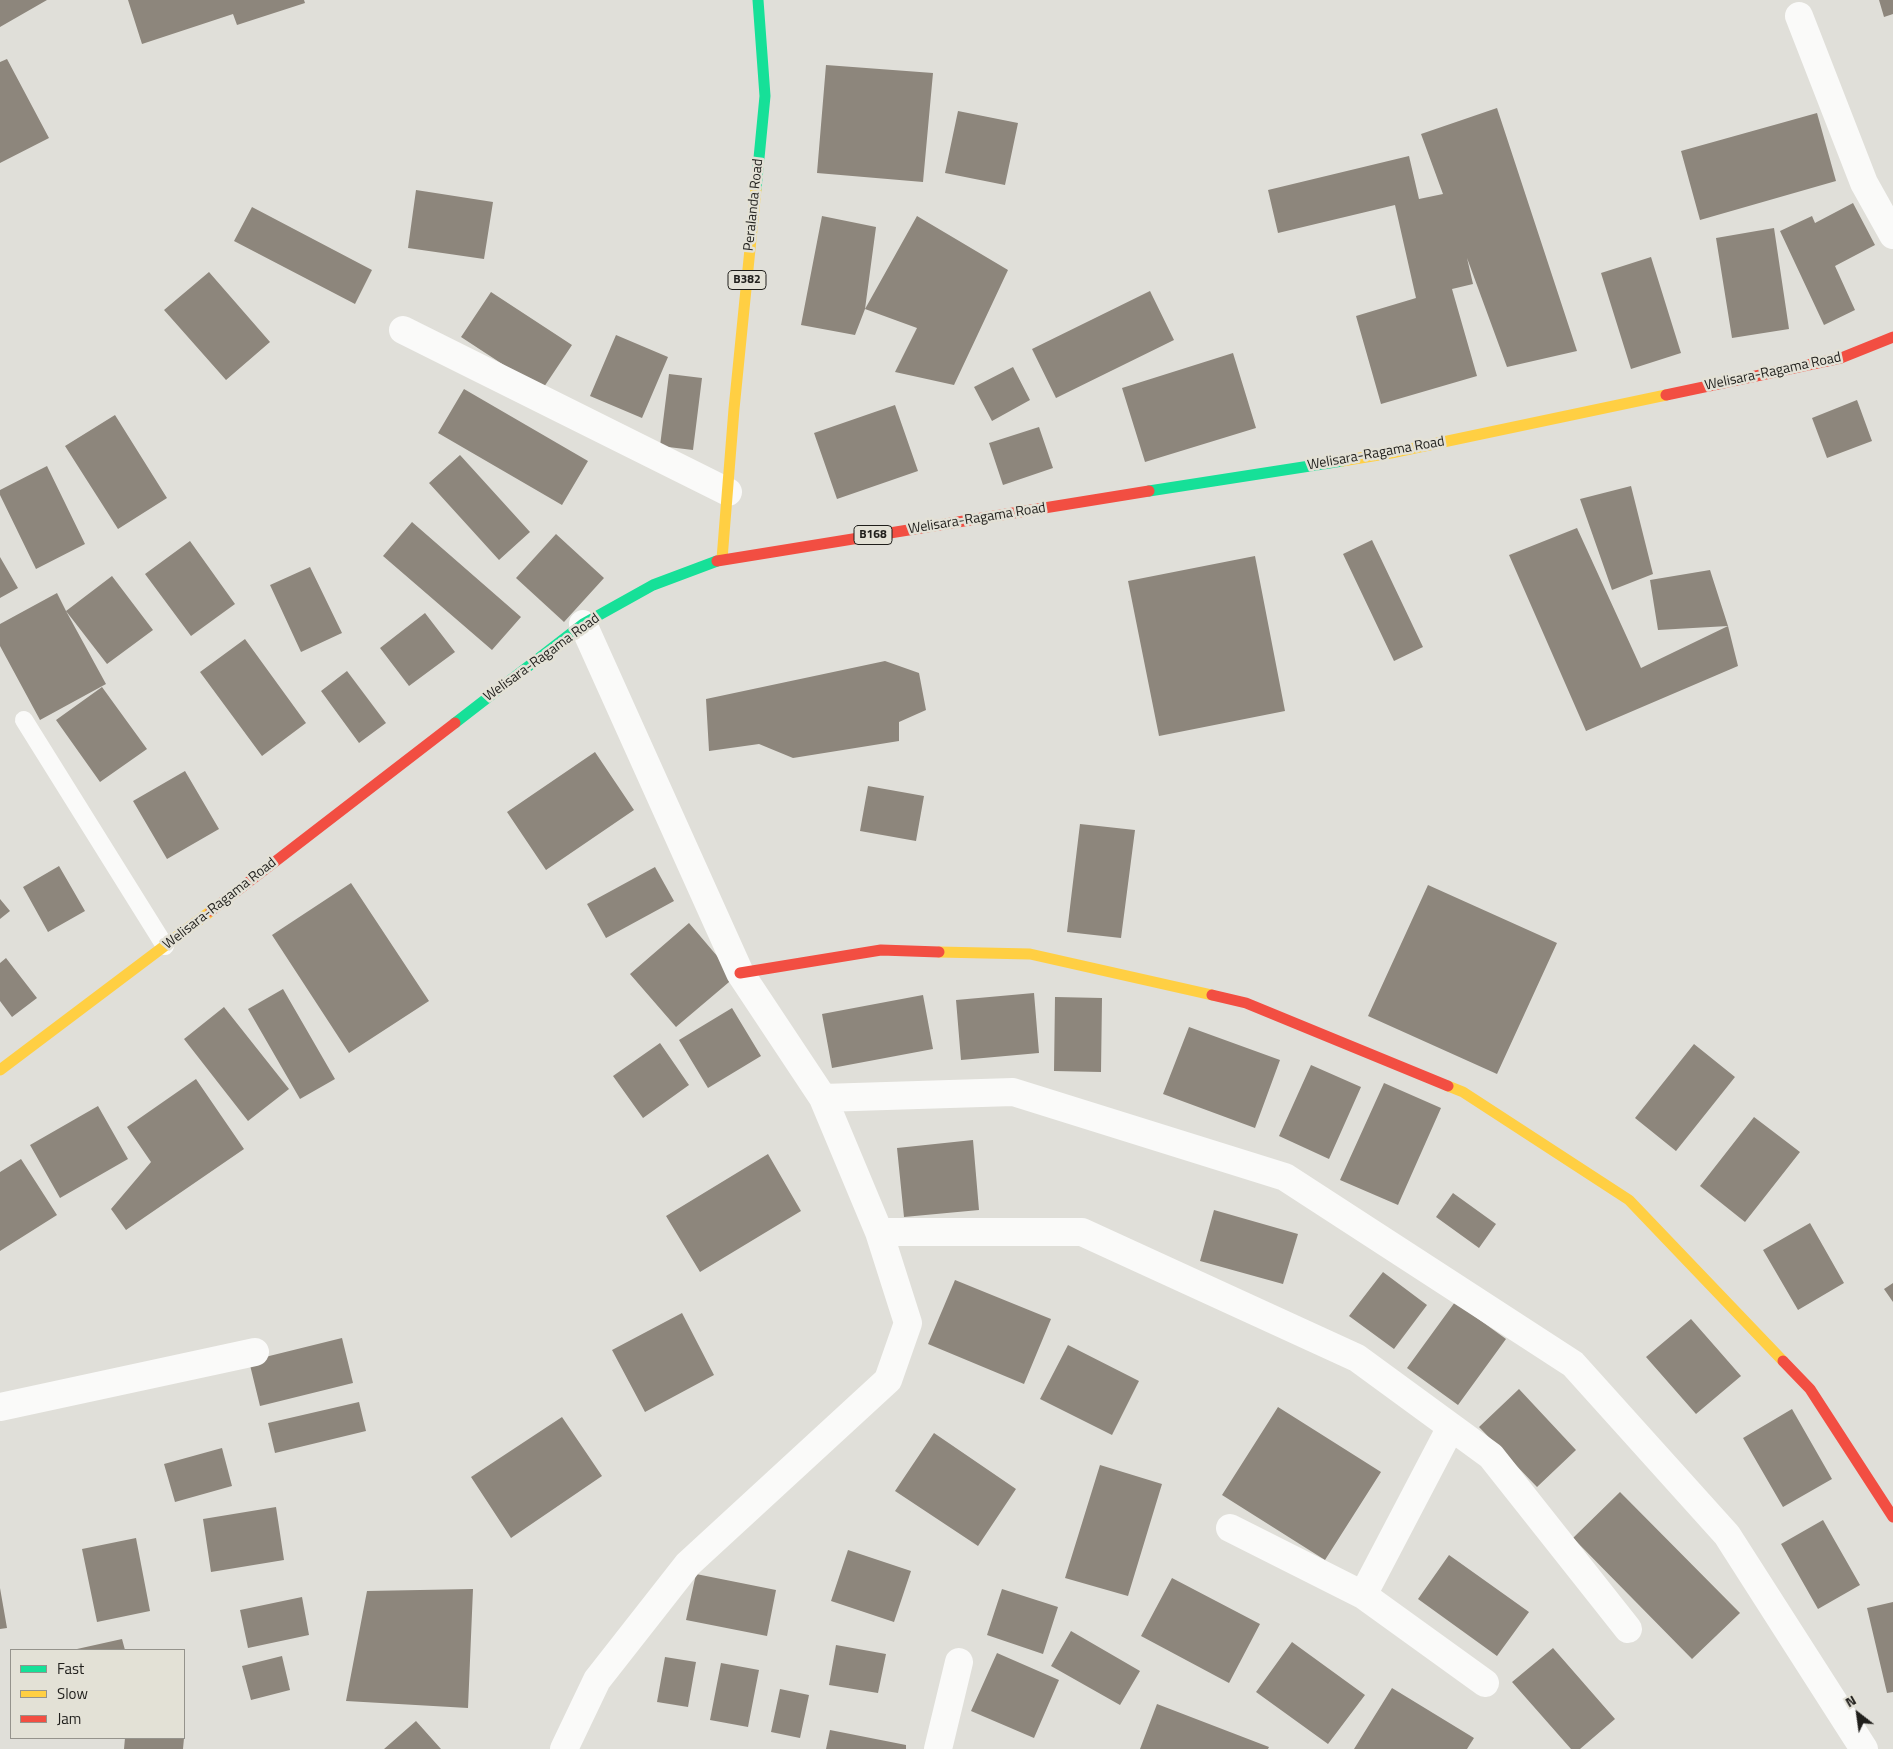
<!DOCTYPE html>
<style>
body{margin:0}
#map{position:relative;width:1893px;height:1749px;overflow:hidden;background:#e0dfd9;font-family:"Titillium Web",sans-serif}
canvas{display:block}
.legend{position:absolute;left:10px;top:1649px;width:175px;height:90px;box-sizing:border-box;background:#e3e1d6;border:1px solid #95938c;margin:0;padding:6px 9px;list-style:none;font-size:15px;color:#201f1c}
.legend li{display:flex;align-items:center;gap:10px;height:25px}
.legend b{width:25px;border:1px solid #95938c}
.north{position:absolute;left:1833px;top:1689px;width:50px;height:50px;-webkit-text-stroke:4px #e3e1d6;paint-order:stroke;rotate:330deg;font-size:14px;font-weight:700;line-height:20px;text-align:center;color:#201f1c}
.north::after{content:'';display:block;margin:auto;width:18px;height:22px;background:#201f1c;clip-path:polygon(50% 0,100% 100%,50% 72%,0 100%)}
</style>
<div id="map">
<canvas width="1893" height="1749"></canvas>
<ul class="legend">
<li><b style="height:6px;background:#16e098"></b>Fast</li>
<li><b style="height:6px;background:#ffcf43"></b>Slow</li>
<li><b style="height:6px;background:#f24e42"></b>Jam</li>
</ul>
<div class="north">N</div>
</div>
<script>
const ctx = document.querySelector('canvas').getContext('2d');
ctx.lineJoin = 'round';
function paint(path, color) {
  ctx.fillStyle = color;
  ctx.fill(path, 'evenodd');
}
function toPath(rows) {
  const path = new Path2D();
  for (const r of rows) {
    path.moveTo(r[0], r[1]);
    for (let i = 2; i < r.length; i += 2) path.lineTo(r[i], r[i + 1]);
  }
  return path;
}
function stroke(path, color, width, dash) {
  ctx.strokeStyle = color;
  ctx.lineWidth = width;
  ctx.lineCap = dash ? 'butt' : 'round';
  ctx.setLineDash(dash || []);
  ctx.stroke(path);
}
function drawText(font, color, halo, rows, align = 'center') {
  ctx.font = font + ' "Titillium Web",sans-serif';
  ctx.lineWidth = 5;
  ctx.setLineDash([]);
  ctx.textBaseline = 'middle';
  ctx.strokeStyle = halo;
  ctx.fillStyle = color;
  for (const [text, x, y, turn = 0] of rows) {
    ctx.save();
    ctx.translate(x, y);
    ctx.rotate((+turn || 0) * Math.PI / 180);
    ctx.textAlign = isNaN(turn) ? turn : align;
    if (halo) ctx.strokeText(text, 0, 0);
    ctx.fillText(text, 0, 0);
    ctx.restore();
  }
}
paint(toPath([
 [0,0,47,0,0,27],
 [128,0,304,0,305,3,237,25,233,14,142,44],
 [1879,0,1893,0,1893,14,1884,17],
 [7,59,49,138,0,163,0,62],
 [826,65,933,73,923,182,817,173],
 [1497,108,1577,351,1507,367,1467,258,1473,284,1452,289,1477,376,1381,404,1356,316,1416,298,1395,205,1278,233,1268,190,1409,156,1419,199,1443,194,1421,134],
 [958,111,1018,123,1005,185,945,173],
 [1817,113,1836,181,1700,220,1681,151],
 [416,190,493,202,484,259,408,248],
 [1853,203,1875,245,1835,266,1855,310,1824,325,1780,231,1812,216,1815,223],
 [252,207,372,270,355,304,234,241],
 [822,216,876,227,865,309,855,335,801,325],
 [917,216,1008,270,954,385,895,372,917,328,865,309],
 [1774,228,1789,329,1732,338,1716,238],
 [1651,257,1681,353,1631,369,1601,273],
 [209,272,270,342,226,380,164,310],
 [1150,291,1174,340,1056,398,1032,349],
 [491,292,572,345,542,390,461,337],
 [616,335,668,357,642,418,590,396],
 [1233,353,1256,428,1145,462,1122,388],
 [1013,367,1030,400,992,421,974,387],
 [669,374,702,378,693,450,660,446],
 [464,389,588,461,562,505,438,433],
 [1857,400,1872,441,1827,458,1812,418],
 [895,405,918,471,837,499,814,433],
 [115,415,167,498,118,529,65,446],
 [1039,427,1053,468,1003,485,989,443],
 [460,455,530,532,499,560,429,483],
 [47,466,85,544,36,569,0,495,0,490],
 [1631,486,1653,574,1612,590,1580,499],
 [412,522,521,617,492,650,383,556],
 [1577,528,1641,668,1728,626,1738,666,1586,731,1509,555],
 [556,534,604,578,564,622,516,578],
 [1372,540,1423,647,1394,661,1343,554],
 [190,541,235,604,191,636,145,574],
 [1255,556,1285,711,1159,736,1128,581],
 [0,557,18,588,0,598],
 [310,567,342,633,301,652,270,585],
 [1710,570,1728,626,1658,630,1650,580],
 [112,576,153,630,107,664,66,611,106,684,40,720,0,646,0,624,57,593,66,611],
 [425,613,455,652,409,686,380,648],
 [245,639,306,723,262,756,200,672],
 [885,661,919,673,926,710,899,722,899,741,793,758,759,744,709,751,706,699],
 [347,671,386,723,359,743,321,691],
 [102,687,147,749,100,782,56,720],
 [595,752,634,810,546,870,507,812],
 [185,771,219,829,167,859,133,801],
 [868,786,924,796,916,841,860,831],
 [1080,824,1135,830,1121,938,1067,932],
 [59,866,85,911,48,932,23,887],
 [655,867,674,901,606,938,587,904],
 [351,883,429,1001,349,1053,272,935],
 [1428,885,1557,943,1497,1074,1368,1016],
 [0,899,10,911,0,919],
 [689,923,735,977,676,1027,630,974],
 [6,958,37,998,12,1017,0,1001,0,963],
 [283,989,335,1079,300,1099,248,1009],
 [1034,993,1039,1053,961,1060,956,1000],
 [923,995,933,1049,832,1068,822,1014],
 [1055,997,1102,998,1101,1072,1054,1071],
 [224,1007,289,1089,248,1121,184,1039],
 [732,1008,761,1056,708,1088,679,1040],
 [1189,1027,1280,1060,1255,1128,1163,1094],
 [660,1043,689,1085,643,1118,613,1076],
 [1694,1044,1735,1077,1676,1151,1635,1118],
 [1311,1065,1361,1087,1329,1159,1279,1136],
 [196,1079,244,1149,126,1230,111,1209,151,1162,127,1127],
 [1384,1083,1441,1108,1398,1205,1340,1180],
 [98,1106,128,1159,60,1198,30,1145],
 [1754,1117,1800,1152,1745,1222,1700,1186],
 [973,1140,979,1210,904,1217,897,1148],
 [768,1154,801,1211,700,1272,666,1216],
 [21,1159,57,1215,0,1251,0,1172],
 [1453,1193,1496,1224,1479,1248,1436,1217],
 [1214,1210,1298,1234,1283,1284,1200,1261],
 [1810,1223,1844,1283,1798,1310,1763,1250],
 [1383,1272,1427,1305,1394,1349,1349,1316],
 [955,1280,1051,1319,1024,1384,928,1344],
 [1893,1283,1893,1302,1884,1289],
 [1455,1302,1506,1339,1458,1405,1407,1368],
 [682,1313,714,1375,645,1412,612,1350],
 [1691,1319,1741,1376,1696,1414,1646,1357],
 [342,1338,353,1383,260,1406,249,1361],
 [1068,1345,1139,1381,1112,1435,1040,1399],
 [1519,1389,1576,1450,1537,1487,1479,1427],
 [359,1402,366,1431,275,1453,268,1423],
 [1278,1407,1381,1472,1325,1560,1222,1495],
 [1792,1409,1832,1479,1783,1507,1743,1438],
 [562,1417,602,1476,511,1538,471,1477],
 [934,1433,1016,1489,978,1546,895,1491],
 [222,1448,232,1486,175,1502,164,1464],
 [1100,1465,1162,1484,1128,1596,1065,1578],
 [1620,1492,1740,1613,1692,1659,1573,1538],
 [276,1507,284,1560,211,1572,203,1519],
 [1823,1520,1860,1585,1818,1609,1781,1544],
 [136,1538,150,1611,97,1622,82,1549],
 [848,1550,911,1571,894,1622,831,1601],
 [1449,1555,1529,1612,1497,1656,1418,1599],
 [696,1574,776,1590,767,1636,686,1620],
 [1172,1578,1260,1624,1229,1683,1141,1636],
 [0,1588,7,1628,0,1629],
 [473,1589,468,1708,346,1701,367,1591],
 [1002,1589,1058,1607,1043,1654,987,1635],
 [302,1597,309,1635,248,1648,240,1610],
 [1893,1602,1893,1692,1887,1693,1867,1608],
 [1071,1631,1140,1671,1120,1705,1051,1666],
 [122,1639,125,1650,77,1650,77,1649],
 [1292,1642,1365,1695,1328,1744,1256,1692],
 [836,1645,886,1654,878,1693,829,1685],
 [1553,1648,1615,1719,1580,1749,1571,1749,1512,1682],
 [997,1653,1059,1680,1034,1738,971,1711],
 [282,1656,290,1690,251,1700,242,1666],
 [665,1657,696,1662,688,1707,657,1702],
 [721,1663,759,1670,748,1727,710,1720],
 [1392,1688,1474,1738,1467,1749,1354,1749],
 [780,1689,809,1695,800,1738,771,1732],
 [1157,1704,1269,1747,1268,1749,1140,1749],
 [416,1721,441,1749,384,1749],
 [830,1730,906,1745,906,1749,826,1749],
 [125,1738,184,1738,183,1749,124,1749]
]), '#8d867c');
stroke(toPath([
 [24,720,165,946]
]), '#fafaf9', 18);
stroke(toPath([
 [1799,16,1864,183,1893,235],
 [403,330,728,492],
 [823,1098,1013,1092,1285,1177,1573,1364,1727,1535,1864,1749],
 [879,1232,1082,1232,1357,1358,1491,1456,1628,1629],
 [0,1407,255,1352],
 [1230,1528,1363,1595,1485,1683],
 [1363,1595,1451,1427],
 [564,1749,597,1680,688,1564,888,1380,908,1323,879,1232,823,1098,740,973,583,624],
 [938,1749,959,1662]
]), '#fafaf9', 28);
stroke(toPath([
 [756,189,765,96,758,0],
 [1149,491,1342,461],
 [455,723,583,624,653,585,717,561]
]), '#16e098', 11);
stroke(toPath([
 [1342,461,1391,453,1666,395],
 [722,559,734,409,756,189],
 [939,952,1030,954,1212,995],
 [0,1070,211,911],
 [1448,1086,1463,1092,1629,1200,1783,1361]
]), '#ffcf43', 11);
stroke(toPath([
 [1666,395,1841,358,1893,337],
 [717,561,1149,491],
 [211,911,455,723],
 [740,973,881,950,939,952],
 [1212,995,1246,1003,1448,1086],
 [1783,1361,1810,1389,1893,1517]
]), '#f24e42', 11);
for (const [x, y, w] of [
 [747,280,38],
 [873,535,38]
]) {
  const box = new Path2D();
  box.roundRect(x - w / 2, y - 9.5, w, 19, 4);
  ctx.fillStyle = '#e3e1d6';
  ctx.fill(box);
  stroke(box, '#201f1c', 1);
}
drawText('bold 12px', '#201f1c', null, [
 ["B382",747,280],
 ["B168",873,535]
]);
drawText('14px', '#201f1c', '#e3e1d6', [
 ["Peralanda Road",754,205,-84],
 ["Welisara-Ragama Road",1773,372,-12],
 ["Welisara-Ragama Road",1376,454,-10],
 ["Welisara-Ragama Road",977,519,-9],
 ["Welisara-Ragama Road",542,658,-36],
 ["Welisara-Ragama Road",220,904,-38]
]);
</script>
